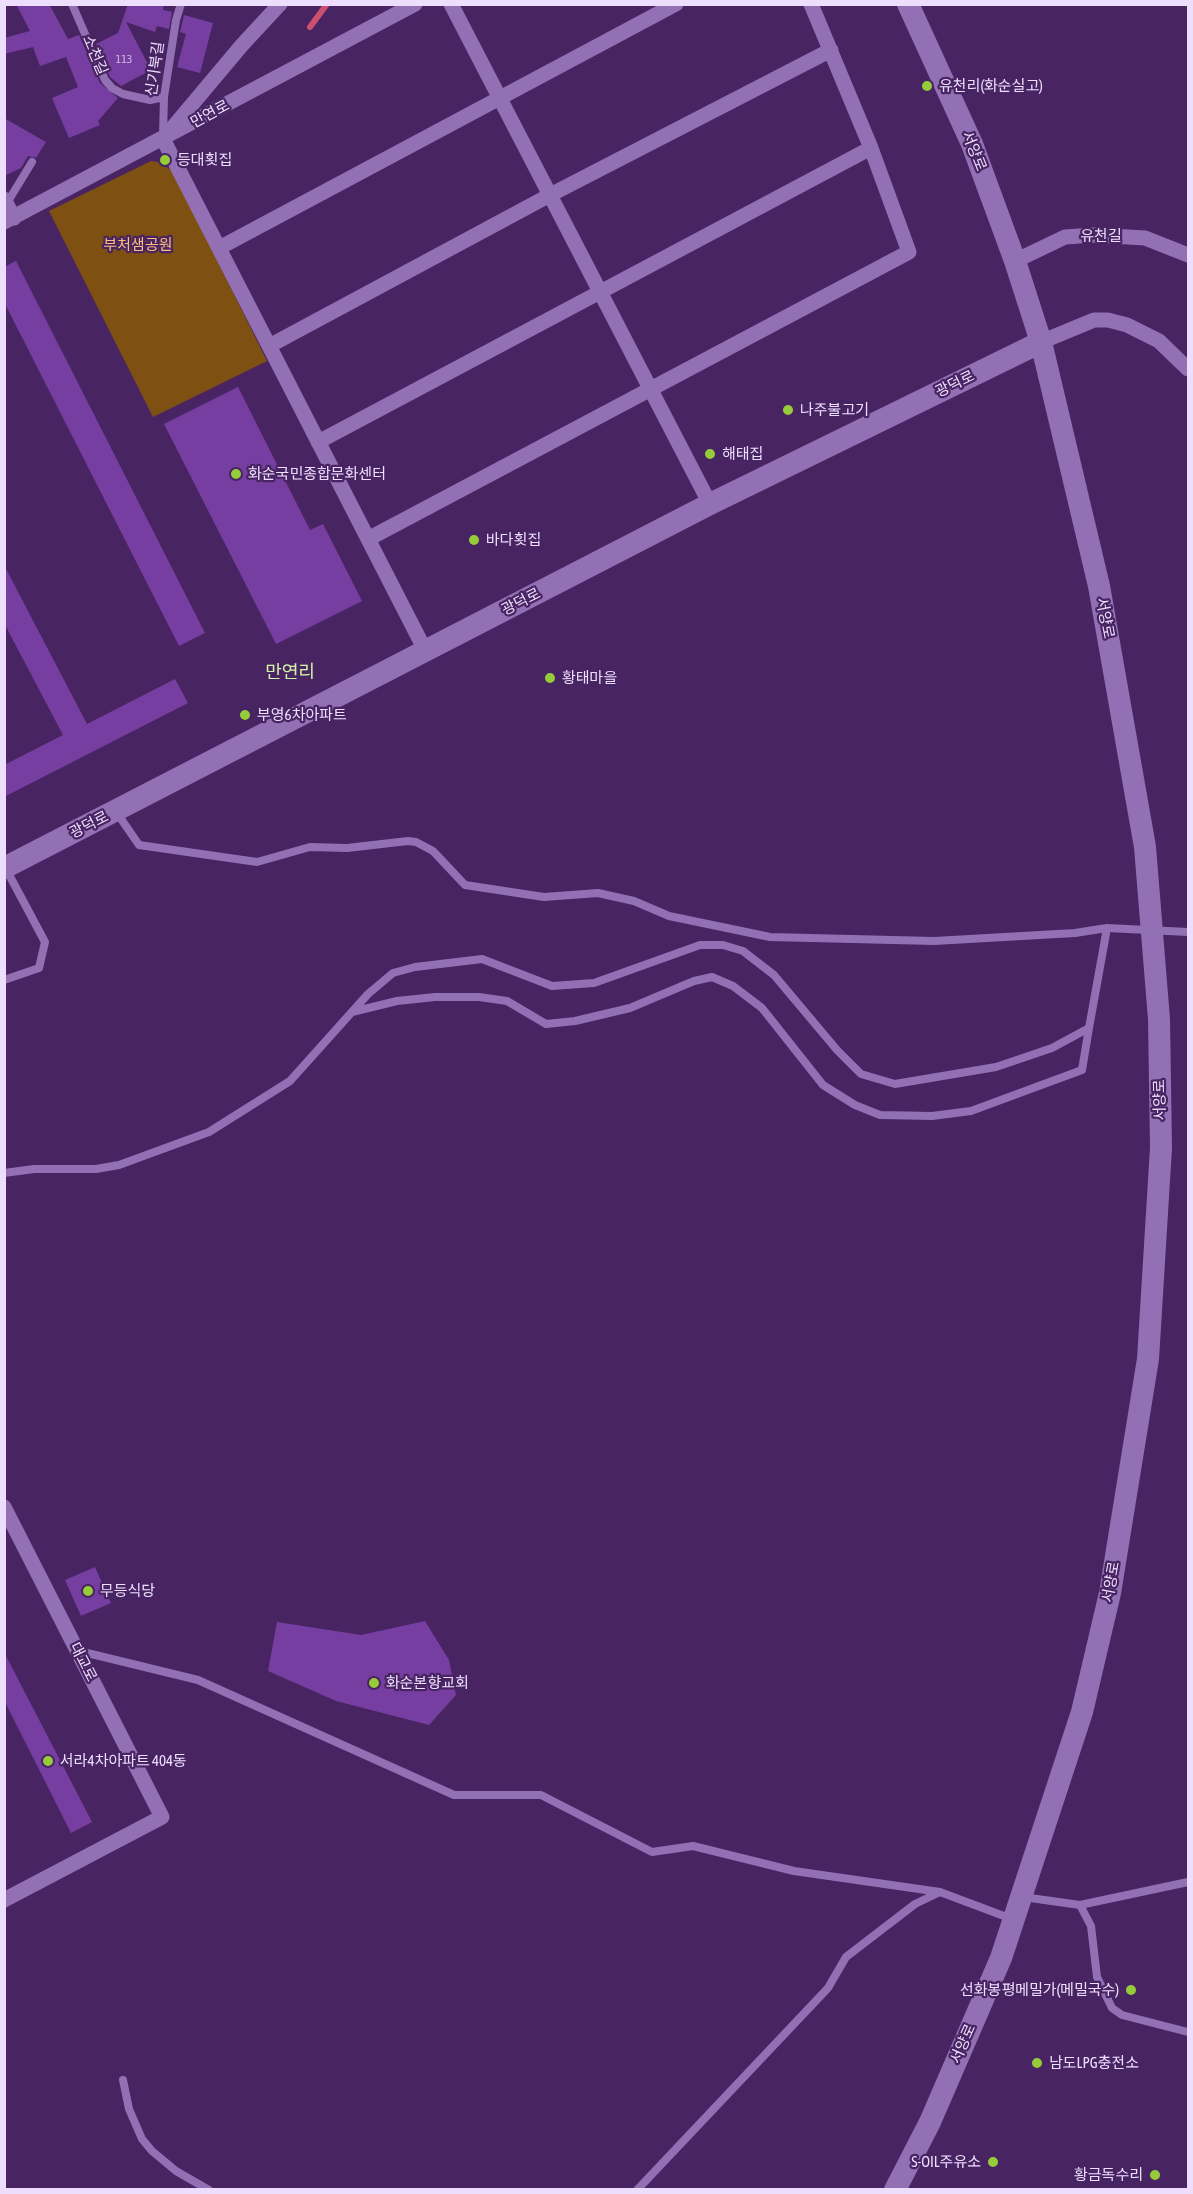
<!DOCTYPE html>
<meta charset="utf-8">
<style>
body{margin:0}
#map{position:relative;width:1193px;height:2194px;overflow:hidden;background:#482463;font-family:"Asap Condensed",sans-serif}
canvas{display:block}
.frame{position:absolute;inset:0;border:6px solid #eedefd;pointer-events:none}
</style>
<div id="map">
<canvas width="1193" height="2194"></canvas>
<div class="frame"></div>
</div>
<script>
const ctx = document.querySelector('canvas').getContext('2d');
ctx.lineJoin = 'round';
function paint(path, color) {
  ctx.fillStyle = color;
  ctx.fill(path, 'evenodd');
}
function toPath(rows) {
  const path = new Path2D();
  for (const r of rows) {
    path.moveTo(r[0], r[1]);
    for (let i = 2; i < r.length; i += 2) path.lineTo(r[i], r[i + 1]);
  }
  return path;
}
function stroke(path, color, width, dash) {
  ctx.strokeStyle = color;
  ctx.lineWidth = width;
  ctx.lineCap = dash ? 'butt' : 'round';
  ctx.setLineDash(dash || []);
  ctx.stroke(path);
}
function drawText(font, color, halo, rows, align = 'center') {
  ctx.font = font + ' "Asap Condensed","Noto Sans KR",sans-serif';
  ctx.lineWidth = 4.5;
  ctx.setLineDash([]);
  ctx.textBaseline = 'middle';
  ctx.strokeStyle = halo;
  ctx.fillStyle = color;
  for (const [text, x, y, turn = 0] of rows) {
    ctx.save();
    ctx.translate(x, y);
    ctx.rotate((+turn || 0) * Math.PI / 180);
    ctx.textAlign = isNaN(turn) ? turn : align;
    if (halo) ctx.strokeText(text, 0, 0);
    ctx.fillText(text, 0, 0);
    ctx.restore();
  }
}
paint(toPath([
 [151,161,158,162,173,171,267,361,153,417,49,211]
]), '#7e5011');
stroke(toPath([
 [310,27,327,4]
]), '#cc516f', 6);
paint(toPath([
 [16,4,49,4,68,39,79,35,100,83,118,98,98,121,100,125,69,138,52,98,78,87,66,57,40,66,33,47,4,54,4,38,30,31],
 [128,4,164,4,163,10,172,12,169,29,157,26,155,32,126,22,151,70,121,86,110,77,96,44,118,33],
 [184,15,213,23,200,73,177,67,186,34,180,32],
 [4,118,46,142,36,158,28,156,21,168,4,176],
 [16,261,205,633,179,646,4,302,4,267],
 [238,387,310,530,323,524,362,601,276,644,164,424],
 [4,565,87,724,175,679,188,703,4,797,4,765,63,735,4,623],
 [95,1567,111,1603,81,1616,65,1580],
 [425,1621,449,1660,456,1695,429,1725,336,1701,268,1671,277,1622,361,1635],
 [4,1652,92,1822,71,1833,4,1700]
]), '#763ea0');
stroke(toPath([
 [72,4,105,80,112,88,123,94,150,100,164,97],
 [163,136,164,97,176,20,181,4],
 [7,203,32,162],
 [117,813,139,845,257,862,310,847,347,848,408,841,416,842,433,851,465,885,544,897,598,893,634,901,669,916,770,937,934,941,1075,933,1107,928,1188,932],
 [4,980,39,968,45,942,6,869],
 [352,1012,397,1001,435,997,479,997,507,1001,546,1024,575,1021,630,1008,694,981,712,977,733,986,762,1008,823,1085,855,1105,880,1115,932,1116,971,1111,1082,1070,1089,1028],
 [4,1173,34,1169,96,1169,119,1165,209,1132,290,1081,368,994,393,973,415,967,482,959,552,986,594,983,700,945,723,945,743,951,774,975,837,1050,861,1074,895,1084,996,1067,1052,1048,1089,1028,1107,928],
 [79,1651,198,1680,454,1795,541,1795,652,1852,693,1846,794,1871,940,1892],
 [1023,1897,1080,1905,1188,1882],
 [1080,1905,1091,1926,1097,1977,1112,2008,1122,2015,1188,2032],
 [123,2080,129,2109,142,2139,152,2151,176,2171,209,2190],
 [637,2190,828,1988,846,1957,915,1904,940,1892,1012,1919]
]), '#936fb3', 8);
stroke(toPath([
 [280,4,242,45,163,139,426,652],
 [451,4,710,504],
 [4,199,14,218],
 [4,222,415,4],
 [219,248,676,4],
 [1015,261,1065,237,1094,235,1145,238,1188,255],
 [1041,342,1094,320,1108,320,1127,325,1159,341,1188,369],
 [269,346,550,195,831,50],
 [318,442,871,148],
 [368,539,909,252,871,148,811,4],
 [4,1507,162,1817,4,1900]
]), '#936fb3', 15);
stroke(toPath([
 [4,868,710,504,1041,342],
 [895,2190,930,2122,1001,1958,1082,1712,1110,1593,1148,1359,1161,1148,1159,1019,1145,847,1099,586,1041,342,1015,261,972,144,908,4]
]), '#936fb3', 22);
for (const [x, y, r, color] of [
 [927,86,6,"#96cc3a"],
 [165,160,6,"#96cc3a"],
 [788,410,6,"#96cc3a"],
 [710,454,6,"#96cc3a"],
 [236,474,6,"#96cc3a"],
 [474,540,6,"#96cc3a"],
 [550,678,6,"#96cc3a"],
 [245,715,6,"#96cc3a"],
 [88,1591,6,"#96cc3a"],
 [374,1683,6,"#96cc3a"],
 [48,1761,6,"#96cc3a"],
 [1131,1990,6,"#96cc3a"],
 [1037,2063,6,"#96cc3a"],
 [993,2162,6,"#96cc3a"],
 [1155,2175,6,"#96cc3a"]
]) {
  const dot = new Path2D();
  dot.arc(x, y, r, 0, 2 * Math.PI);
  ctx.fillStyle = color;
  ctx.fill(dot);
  stroke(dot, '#482463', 2);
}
drawText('12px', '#d0b6e6', null, [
 ["113",124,59]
]);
drawText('15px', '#eedefd', '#482463', [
 ["소천길",95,55,67],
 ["신기북길",155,69,-82],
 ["만연로",210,114,-28],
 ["서양로",974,151,68],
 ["유천길",1101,236],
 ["광덕로",955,384,-26],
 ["광덕로",521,602,-27],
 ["서양로",1105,618,79],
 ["광덕로",89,825,-27],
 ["서양로",1160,1100,-91],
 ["서양로",1111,1582,-80],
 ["대교로",83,1662,63],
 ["서양로",963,2044,-66]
]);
drawText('15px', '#eedefd', '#482463', [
 ["유천리(화순실고)",939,86],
 ["등대횟집",177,160],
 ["나주불고기",800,410],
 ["해태집",722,454],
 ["화순국민종합문화센터",248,474],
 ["바다횟집",486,540],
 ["황태마을",562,678],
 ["부영6차아파트",257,715],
 ["무등식당",100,1591],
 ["화순본향교회",386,1683],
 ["서라4차아파트 404동",60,1761],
 ["선화봉평메밀가(메밀국수)",1119,1990,"right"],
 ["남도LPG충전소",1049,2063],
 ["S-OIL주유소",981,2162,"right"],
 ["황금독수리",1143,2175,"right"]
], 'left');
drawText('15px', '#fdbe79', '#482463', [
 ["부처샘공원",138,245]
]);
drawText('18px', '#d1f1a9', '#482463', [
 ["만연리",290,672]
]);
</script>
